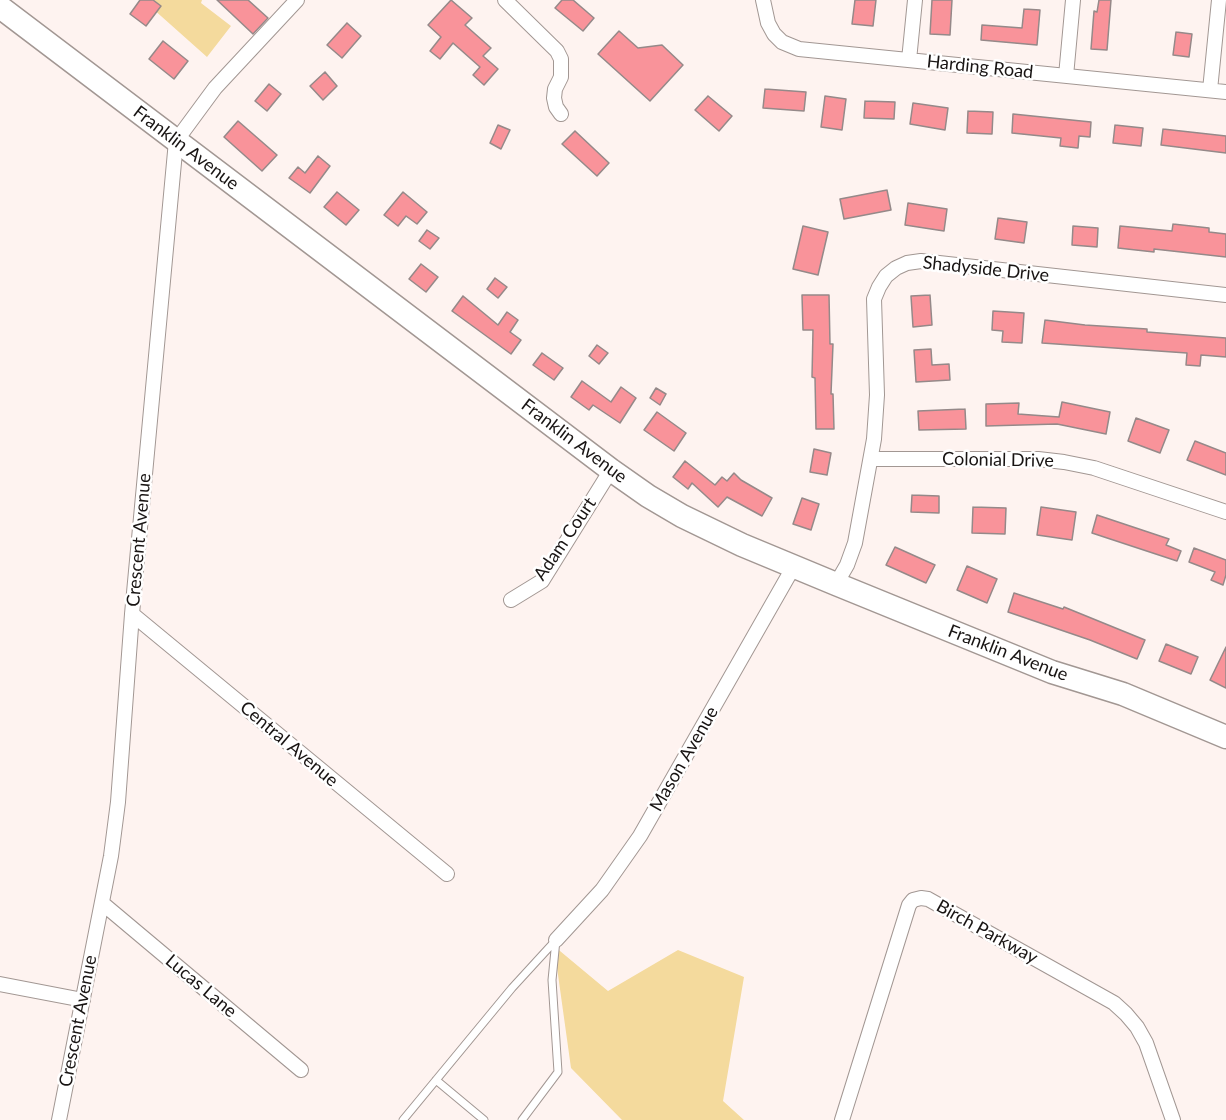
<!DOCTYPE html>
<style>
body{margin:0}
canvas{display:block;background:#fef3f0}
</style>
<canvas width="1226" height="1120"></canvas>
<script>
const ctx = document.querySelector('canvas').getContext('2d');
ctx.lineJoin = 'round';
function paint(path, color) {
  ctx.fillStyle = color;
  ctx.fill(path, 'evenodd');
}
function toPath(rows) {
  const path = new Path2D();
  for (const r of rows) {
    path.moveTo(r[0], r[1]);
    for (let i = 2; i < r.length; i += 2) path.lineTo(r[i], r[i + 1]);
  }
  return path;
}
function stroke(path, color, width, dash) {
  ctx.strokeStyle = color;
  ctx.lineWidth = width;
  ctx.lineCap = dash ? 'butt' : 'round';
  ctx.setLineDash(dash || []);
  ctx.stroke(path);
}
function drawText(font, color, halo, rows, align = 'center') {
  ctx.font = font + ' Lato,sans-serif';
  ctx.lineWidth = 5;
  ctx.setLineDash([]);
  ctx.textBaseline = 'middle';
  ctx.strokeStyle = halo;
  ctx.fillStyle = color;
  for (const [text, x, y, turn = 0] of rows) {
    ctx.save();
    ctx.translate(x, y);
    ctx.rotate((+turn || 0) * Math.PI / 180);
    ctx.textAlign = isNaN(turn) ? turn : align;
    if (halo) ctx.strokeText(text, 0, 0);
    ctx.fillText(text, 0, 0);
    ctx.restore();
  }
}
paint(toPath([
 [143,0,202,0,201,3,231,26,207,57],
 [554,946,608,991,678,950,744,977,723,1101,744,1120,622,1120,571,1068]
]), '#f4da9d');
const building = toPath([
 [140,0,153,0,161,6,146,26,130,14,140,0],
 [217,0,248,0,268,18,253,34,217,0],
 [451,0,472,18,465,25,491,48,483,56,498,69,484,85,473,75,480,67,453,43,440,59,430,51,441,37,428,25,451,0],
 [562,0,573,0,594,18,583,31,555,8,562,0],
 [855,0,876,0,873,26,852,24,855,0],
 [932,0,952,0,950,35,930,34,932,0],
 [1099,0,1111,0,1107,50,1091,49,1094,11,1097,12,1099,0],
 [1024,9,1040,10,1037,45,981,40,982,25,1022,28,1024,9],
 [347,23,361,36,342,58,327,45,347,23],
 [619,31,638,48,662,45,683,65,650,101,598,54,619,31],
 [1176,32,1192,34,1189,57,1173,55,1176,32],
 [163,41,188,61,174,79,149,59,163,41],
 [325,72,337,86,323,100,310,86,325,72],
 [269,84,281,94,267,111,255,101,269,84],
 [765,89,806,92,804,111,763,108,765,89],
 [708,96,732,116,719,131,695,110,708,96],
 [825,96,846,99,842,130,821,127,825,96],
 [865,101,895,102,894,119,864,118,865,101],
 [913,103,948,108,945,130,910,124,913,103],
 [968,111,993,112,992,134,967,133,968,111],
 [1013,114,1091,122,1090,137,1079,136,1078,148,1060,146,1061,138,1012,133,1013,114],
 [238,121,277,155,262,171,224,137,238,121],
 [498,125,510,130,501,149,490,143,498,125],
 [1115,125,1143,128,1141,146,1113,143,1115,125],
 [1163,129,1226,136,1226,153,1161,145,1163,129],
 [575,131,609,163,597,176,562,144,575,131],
 [318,156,330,166,310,193,289,178,298,167,305,173,318,156],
 [887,190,891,210,844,219,840,199,887,190],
 [337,192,359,210,346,225,324,207,337,192],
 [403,192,427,212,417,224,406,216,398,226,384,215,403,192],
 [908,203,947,209,944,231,905,225,908,203],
 [998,218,1027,222,1024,243,995,239,998,218],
 [1173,224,1209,228,1209,232,1226,234,1226,257,1154,249,1154,252,1118,248,1120,226,1172,231,1173,224],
 [803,226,828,232,818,275,793,269,803,226],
 [1073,226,1098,228,1097,247,1072,245,1073,226],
 [427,230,439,238,430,249,419,241,427,230],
 [421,264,438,277,426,292,409,279,421,264],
 [495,278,507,287,498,298,487,289,495,278],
 [802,295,829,295,830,344,833,344,831,394,833,394,834,429,816,429,815,378,812,377,813,330,803,330,802,295],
 [930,295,932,325,913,327,911,296,930,295],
 [463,296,498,325,507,312,518,320,510,332,521,340,511,354,452,311,463,296],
 [993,311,1024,313,1022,343,1002,342,1003,331,992,330,993,311],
 [1045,320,1085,325,1147,329,1147,332,1226,338,1226,357,1201,355,1200,366,1186,365,1187,353,1042,343,1045,320],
 [597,345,608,353,599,364,589,356,597,345],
 [931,349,932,365,949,364,950,380,916,382,914,350,931,349],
 [542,353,563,368,554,380,533,365,542,353],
 [582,381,611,402,621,387,636,398,620,423,593,405,589,410,571,397,582,381],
 [656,388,666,394,660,405,650,398,656,388],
 [1062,402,1110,412,1106,434,1057,424,986,426,986,404,1019,403,1018,414,1059,417,1062,402],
 [965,409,966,429,919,430,918,411,965,409],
 [657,412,686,433,674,451,644,430,657,412],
 [1136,418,1169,430,1160,453,1128,441,1136,418],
 [1195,441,1226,453,1226,475,1187,460,1195,441],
 [814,449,831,453,827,475,810,472,814,449],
 [685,461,715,485,722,477,727,481,734,473,741,480,772,498,762,516,727,497,718,507,692,483,688,489,673,477,685,461],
 [912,495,939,496,939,513,911,512,912,495],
 [802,498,819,504,811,530,793,524,802,498],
 [973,507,1006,508,1005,534,972,533,973,507],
 [1041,507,1076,512,1072,540,1037,535,1041,507],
 [1097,515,1169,539,1166,545,1181,551,1177,561,1092,533,1097,515],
 [895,547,935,565,926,583,886,565,895,547],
 [1194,548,1226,560,1226,575,1223,585,1211,580,1215,572,1189,562,1194,548],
 [967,566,997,579,987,603,957,590,967,566],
 [1014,593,1063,609,1064,607,1145,640,1137,659,1090,640,1008,612,1014,593],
 [1166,644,1198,657,1191,674,1159,661,1166,644],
 [1226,647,1226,688,1210,680,1226,647]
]);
paint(building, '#f9939a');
stroke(building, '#958989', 1.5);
const lane = toPath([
 [436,1080,484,1120],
 [403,1120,512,988,556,940,552,980,558,1072,522,1120]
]);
const street = toPath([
 [505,0,557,51,561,59,561,77,555,89,554,98,556,107,561,114],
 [763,0,768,23,774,34,782,42,799,49,1226,92],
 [909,60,915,0],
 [1066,76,1073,0],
 [1210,90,1219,0],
 [871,459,1038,459,1064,462,1094,468,1226,512],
 [836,584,847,565,855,543,874,439,877,395,874,299,879,287,886,276,896,268,907,263,921,261,1226,295],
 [511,600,542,581,611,470],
 [132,614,447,874],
 [102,903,301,1070],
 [556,940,602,890,640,836,794,566],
 [0,984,83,1000],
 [59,1120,111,856,118,802,132,614,176,141,215,88,297,0],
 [842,1120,909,905,913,900,921,898,928,899,1114,1003,1126,1014,1137,1027,1146,1043,1173,1120]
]);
const primary = toPath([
 [0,7,611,470,648,496,682,516,742,545,836,584,1052,672,1123,694,1226,737]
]);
stroke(lane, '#a29793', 9);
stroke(street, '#a29793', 16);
stroke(primary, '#a29793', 25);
stroke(lane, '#fff', 7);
stroke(street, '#fff', 14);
stroke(primary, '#fff', 22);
drawText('18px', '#181413', '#fff', [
 ["Harding Road",980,67,6],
 ["Franklin Avenue",186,148,37],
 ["Shadyside Drive",986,269,6],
 ["Franklin Avenue",574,441,37],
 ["Colonial Drive",998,460,1],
 ["Adam Court",565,539,-56],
 ["Crescent Avenue",139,540,-85],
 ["Franklin Avenue",1008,653,21],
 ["Central Avenue",289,744,40],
 ["Mason Avenue",684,759,-60],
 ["Birch Parkway",987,932,29],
 ["Lucas Lane",201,986,40],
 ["Crescent Avenue",78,1021,-79]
]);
</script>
